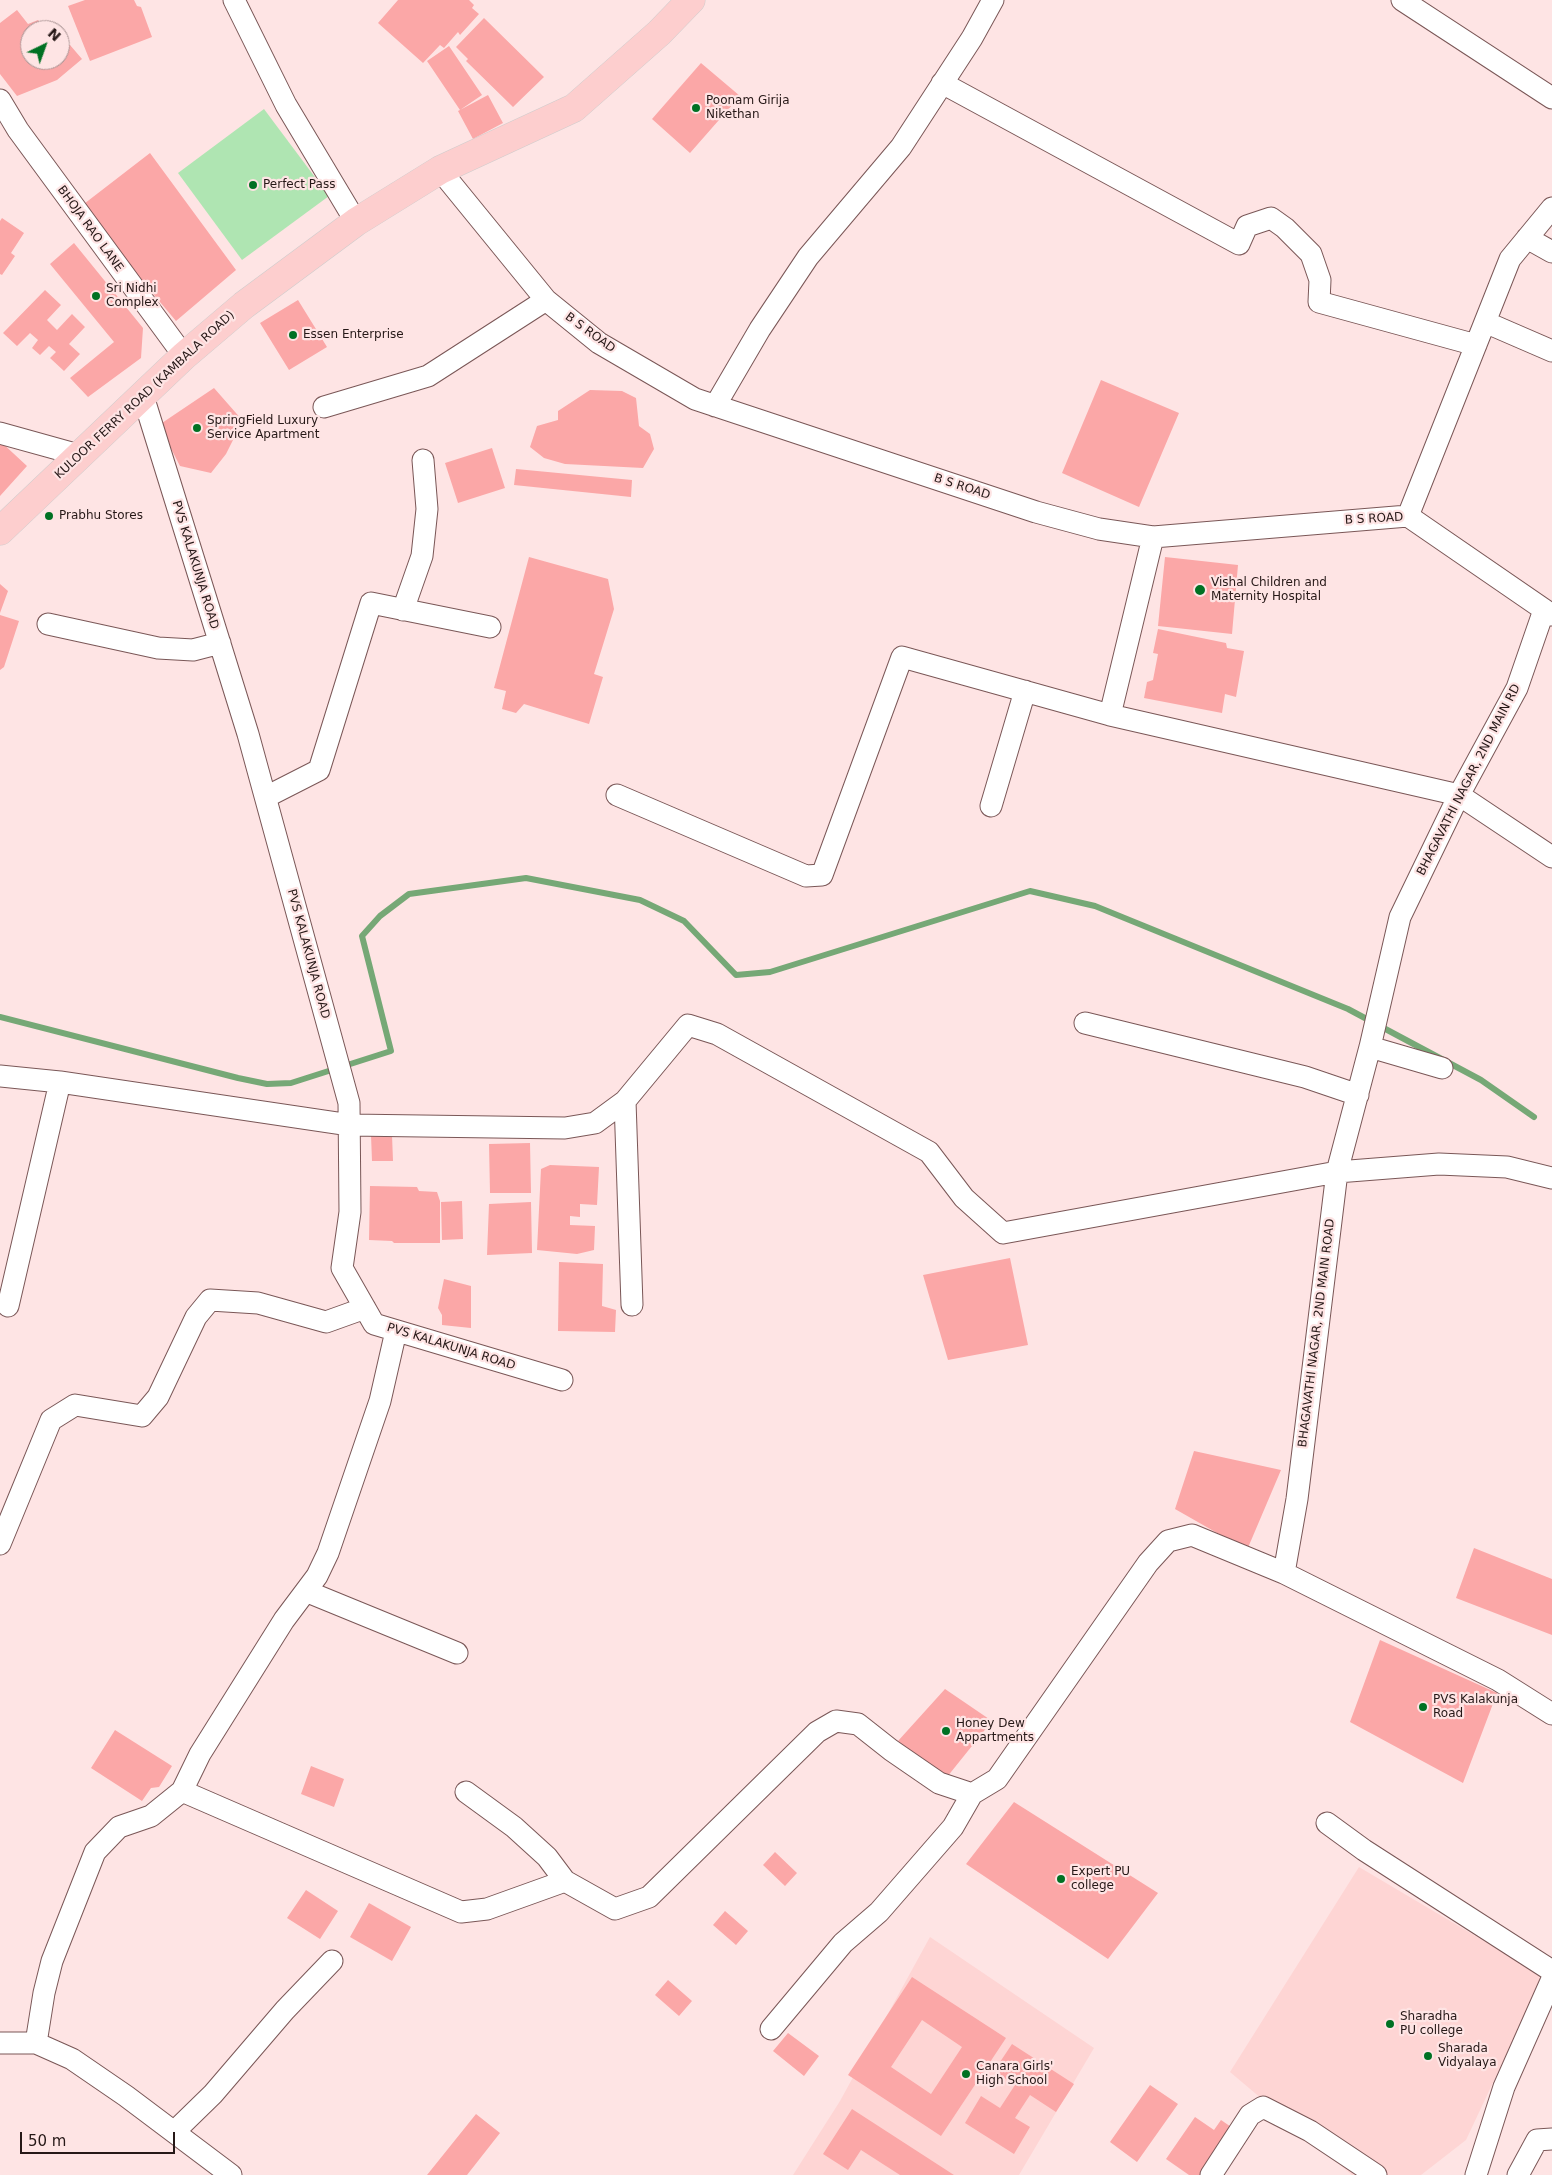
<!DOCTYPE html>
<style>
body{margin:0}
#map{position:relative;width:1552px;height:2175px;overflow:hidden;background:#fee4e4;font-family:"DejaVu Sans",sans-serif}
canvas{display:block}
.north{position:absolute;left:20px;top:20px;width:50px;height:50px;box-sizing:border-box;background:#fee4e4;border:1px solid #a89292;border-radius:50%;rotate:42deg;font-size:14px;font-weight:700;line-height:20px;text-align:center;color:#261817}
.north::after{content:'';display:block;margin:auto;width:18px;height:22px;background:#007123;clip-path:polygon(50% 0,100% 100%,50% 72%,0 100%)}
.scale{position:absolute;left:20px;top:2132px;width:155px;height:22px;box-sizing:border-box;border:2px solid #261817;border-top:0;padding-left:6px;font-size:15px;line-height:18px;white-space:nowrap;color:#261817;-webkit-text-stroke:4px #fee4e4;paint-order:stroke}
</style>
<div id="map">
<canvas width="1552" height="2175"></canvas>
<div class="north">N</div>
<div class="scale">50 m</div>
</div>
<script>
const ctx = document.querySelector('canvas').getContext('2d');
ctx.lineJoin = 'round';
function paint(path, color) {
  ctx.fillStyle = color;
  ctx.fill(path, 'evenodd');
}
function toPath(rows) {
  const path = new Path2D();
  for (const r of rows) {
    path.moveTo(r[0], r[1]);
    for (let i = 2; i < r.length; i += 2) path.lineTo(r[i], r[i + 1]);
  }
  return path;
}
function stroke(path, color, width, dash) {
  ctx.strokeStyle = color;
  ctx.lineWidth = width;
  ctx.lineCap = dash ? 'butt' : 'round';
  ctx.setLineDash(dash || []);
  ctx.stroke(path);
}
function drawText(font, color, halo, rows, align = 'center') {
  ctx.font = font + ' "DejaVu Sans",sans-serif';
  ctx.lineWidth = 4.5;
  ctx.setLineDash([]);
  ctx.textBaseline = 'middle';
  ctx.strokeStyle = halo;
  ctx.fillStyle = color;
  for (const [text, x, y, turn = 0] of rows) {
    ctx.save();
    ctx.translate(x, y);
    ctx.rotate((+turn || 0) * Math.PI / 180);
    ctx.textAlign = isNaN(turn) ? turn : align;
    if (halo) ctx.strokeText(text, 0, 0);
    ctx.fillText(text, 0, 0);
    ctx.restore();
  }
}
paint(toPath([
 [1359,1867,1543,1976,1466,2140,1421,2175,1352,2175,1230,2072],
 [930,1937,1094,2048,1019,2175,793,2175,840,2101]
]), '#fed5d4');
paint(toPath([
 [264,109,329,196,242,260,178,173]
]), '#afe5b2');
stroke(toPath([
 [0,1017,238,1078,267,1084,291,1083,391,1051,362,936,380,916,409,894,526,878,640,900,684,921,736,975,770,972,1030,891,1095,906,1348,1009,1481,1080,1534,1117]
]), '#76a876', 6);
paint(toPath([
 [85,0,134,0,137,6,141,7,152,37,90,61,68,6],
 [398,0,469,0,474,5,472,8,479,14,460,35,458,32,444,48,440,45,423,63,378,23],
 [17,10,28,24,38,20,46,30,30,30,30,60,60,60,60,41,63,45,70,45,82,59,57,80,17,96,0,74,0,23],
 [484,18,544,77,513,107,466,61,468,59,456,47],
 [449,46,482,95,460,110,427,61],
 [701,63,740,96,690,153,652,119],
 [488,95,503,123,473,139,458,111],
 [150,153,236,270,176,321,80,207],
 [2,218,24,233,11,253,15,256,2,275,0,274,0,221],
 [74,243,143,328,141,358,88,397,70,378,114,342,50,264],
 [45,290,61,305,47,320,57,330,72,314,85,327,69,344,80,354,64,371,50,358,56,352,49,346,40,355,32,348,38,340,30,333,17,346,3,333],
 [298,300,327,347,289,370,260,323],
 [1101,380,1179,413,1139,507,1062,473],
 [214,388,243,421,229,432,234,438,226,454,211,473,180,466,159,425],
 [590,390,622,391,636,398,639,426,650,434,654,449,643,468,565,464,544,458,530,447,537,426,558,420,558,411],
 [0,441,27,466,0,496],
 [492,448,505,488,458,503,445,463],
 [516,469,632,480,631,497,514,485],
 [529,557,608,579,614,609,594,674,603,677,589,724,524,704,516,713,502,709,506,691,494,688],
 [1165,557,1238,565,1232,634,1158,626],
 [0,584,8,591,0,613],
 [0,615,19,621,4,667,0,670],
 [1158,629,1226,643,1227,648,1244,651,1236,697,1225,694,1222,713,1144,698,1147,682,1153,680,1158,654,1153,653],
 [371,1135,392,1135,393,1161,372,1161],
 [530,1143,531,1193,490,1193,489,1144],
 [550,1165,599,1167,597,1205,580,1204,580,1217,570,1216,570,1225,595,1226,594,1250,577,1254,537,1250,541,1169],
 [370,1186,417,1187,419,1191,437,1192,440,1201,440,1243,394,1243,392,1241,369,1240],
 [462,1201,463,1239,442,1240,441,1202],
 [531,1202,532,1253,487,1255,489,1204],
 [1010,1258,1028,1345,948,1360,923,1275],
 [559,1262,603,1264,602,1306,616,1310,615,1332,558,1331],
 [444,1279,471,1286,471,1328,442,1325,442,1315,438,1308],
 [1194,1451,1281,1470,1247,1550,1175,1509],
 [1474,1548,1552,1579,1552,1635,1456,1598],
 [1380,1640,1497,1693,1463,1783,1350,1722],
 [945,1689,992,1721,943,1782,898,1741],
 [115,1730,172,1766,159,1787,151,1788,142,1801,91,1768],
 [311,1766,344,1779,334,1807,301,1794],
 [1014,1802,1158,1893,1108,1959,966,1864],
 [775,1852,797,1873,785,1886,763,1865],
 [306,1890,338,1911,320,1939,287,1918],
 [369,1903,411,1927,392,1961,350,1937],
 [725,1911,748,1931,736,1945,713,1925],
 [912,1977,1006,2038,941,2136,848,2075],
 [922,2020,962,2047,931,2094,891,2067],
 [668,1980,692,2001,679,2016,655,1995],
 [788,2033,819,2056,804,2076,773,2051],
 [1012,2044,1074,2084,1056,2112,1030,2095,1015,2118,1030,2127,1014,2154,965,2123,981,2096,1000,2108,1015,2085,994,2071],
 [1150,2085,1178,2104,1137,2162,1110,2142],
 [852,2109,954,2175,900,2175,861,2150,848,2170,823,2154],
 [476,2114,500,2133,467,2175,427,2175],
 [1195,2117,1214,2130,1221,2120,1237,2131,1207,2175,1189,2175,1166,2159]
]), '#fba7a7');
const minor = toPath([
 [234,0,286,105,356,222],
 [1402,0,1552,98],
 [942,83,1239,244,1247,226,1271,218,1285,228,1311,254,1320,280,1319,302,1476,345],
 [0,100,18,130,184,356],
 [440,170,546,300,599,343,695,399,1036,512,1099,529,1153,537,1408,516,1552,615],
 [1527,238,1552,252],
 [1485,322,1552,351],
 [143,396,248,734,349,1103,350,1212,342,1268,374,1324,562,1380],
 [715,406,760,329,808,257,901,147,972,38,993,0],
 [324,407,428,376,546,300],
 [0,433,79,455],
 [1408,516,1510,259,1552,208],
 [403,610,422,556,427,509,423,460],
 [48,624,158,648,193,650,220,643],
 [1110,715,1153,537],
 [617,795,806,876,822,875,902,657,1110,715,1459,795,1552,857],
 [266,797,319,770,371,603,490,627],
 [991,806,1025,691],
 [1085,1023,1305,1077,1358,1095],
 [1370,1047,1442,1068],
 [0,1076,60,1082,350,1125,565,1128,595,1123,625,1101,688,1025,717,1034,929,1152,964,1198,1003,1233,1337,1172,1439,1164,1507,1167,1552,1178],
 [625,1101,632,1305],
 [8,1306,60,1082],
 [0,1544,51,1420,75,1405,142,1416,158,1397,196,1317,210,1300,258,1303,326,1322,365,1308],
 [1284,1573,1297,1499,1337,1172,1370,1047,1400,917,1459,795,1517,688,1544,610],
 [308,1592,457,1653],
 [182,1791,461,1912,487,1909,565,1881,615,1909,649,1897,817,1732,836,1721,858,1724,891,1750,939,1783,972,1794,997,1779,1148,1563,1168,1541,1192,1535,1284,1573,1498,1680,1552,1714],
 [466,1792,514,1827,547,1857,565,1881],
 [1327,1823,1364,1850,1552,1971],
 [771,2029,843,1943,879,1912,953,1827,972,1794],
 [0,2043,36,2043,72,2059,126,2096,231,2175],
 [36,2043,44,1993,52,1961,95,1852,119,1827,151,1816,182,1791,200,1754,284,1620,317,1576,328,1553,380,1401,396,1331],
 [174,2132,213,2094,285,2010,332,1961],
 [1211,2175,1250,2115,1263,2107,1310,2131,1376,2175],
 [1476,2175,1504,2087,1552,1979],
 [1518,2175,1537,2140,1552,2139]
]);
const major = toPath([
 [0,531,184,356,244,305,356,222,440,170,574,108,659,33,691,0]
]);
stroke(minor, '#7a5757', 23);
stroke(major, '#cfcccc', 29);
stroke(minor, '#fff', 21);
stroke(major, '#fdcece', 28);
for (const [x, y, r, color] of [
 [696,108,5,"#007123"],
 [253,185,5,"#007123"],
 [96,296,5,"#007123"],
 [293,335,5,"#007123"],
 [197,428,5,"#007123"],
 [49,516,5,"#007123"],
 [1200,590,6,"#007123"],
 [1423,1707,5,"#007123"],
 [946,1731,5,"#007123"],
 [1061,1879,5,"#007123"],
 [1390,2024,5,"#007123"],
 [1428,2056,5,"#007123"],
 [966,2074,5,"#007123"]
]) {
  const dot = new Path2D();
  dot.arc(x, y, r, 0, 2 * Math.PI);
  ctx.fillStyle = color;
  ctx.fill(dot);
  stroke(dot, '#fee4e4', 2);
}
drawText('12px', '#261817', '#fee4e4', [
 ["Poonam Girija",706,101],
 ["Nikethan",706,115],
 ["Perfect Pass",263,185],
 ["Sri Nidhi",106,289],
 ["Complex",106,303],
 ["Essen Enterprise",303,335],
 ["SpringField Luxury",207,421],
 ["Service Apartment",207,435],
 ["Prabhu Stores",59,516],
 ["Vishal Children and",1211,583],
 ["Maternity Hospital",1211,597],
 ["PVS Kalakunja",1433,1700],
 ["Road",1433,1714],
 ["Honey Dew",956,1724],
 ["Appartments",956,1738],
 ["Expert PU",1071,1872],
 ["college",1071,1886],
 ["Sharadha",1400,2017],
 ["PU college",1400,2031],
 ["Sharada",1438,2049],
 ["Vidyalaya",1438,2063],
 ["Canara Girls'",976,2067],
 ["High School",976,2081]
], 'left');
drawText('12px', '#261817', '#fee4e4', [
 ["BHOJA RAO LANE",90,229,54],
 ["B S ROAD",590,333,36],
 ["KULOOR FERRY ROAD (KAMBALA ROAD)",145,395,-43],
 ["B S ROAD",962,487,18],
 ["B S ROAD",1374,519,-3],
 ["PVS KALAKUNJA ROAD",195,565,73],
 ["BHAGAVATHI NAGAR, 2ND MAIN RD",1469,780,-63],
 ["PVS KALAKUNJA ROAD",308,954,75],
 ["BHAGAVATHI NAGAR, 2ND MAIN ROAD",1317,1333,-83],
 ["PVS KALAKUNJA ROAD",451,1347,17]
]);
</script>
